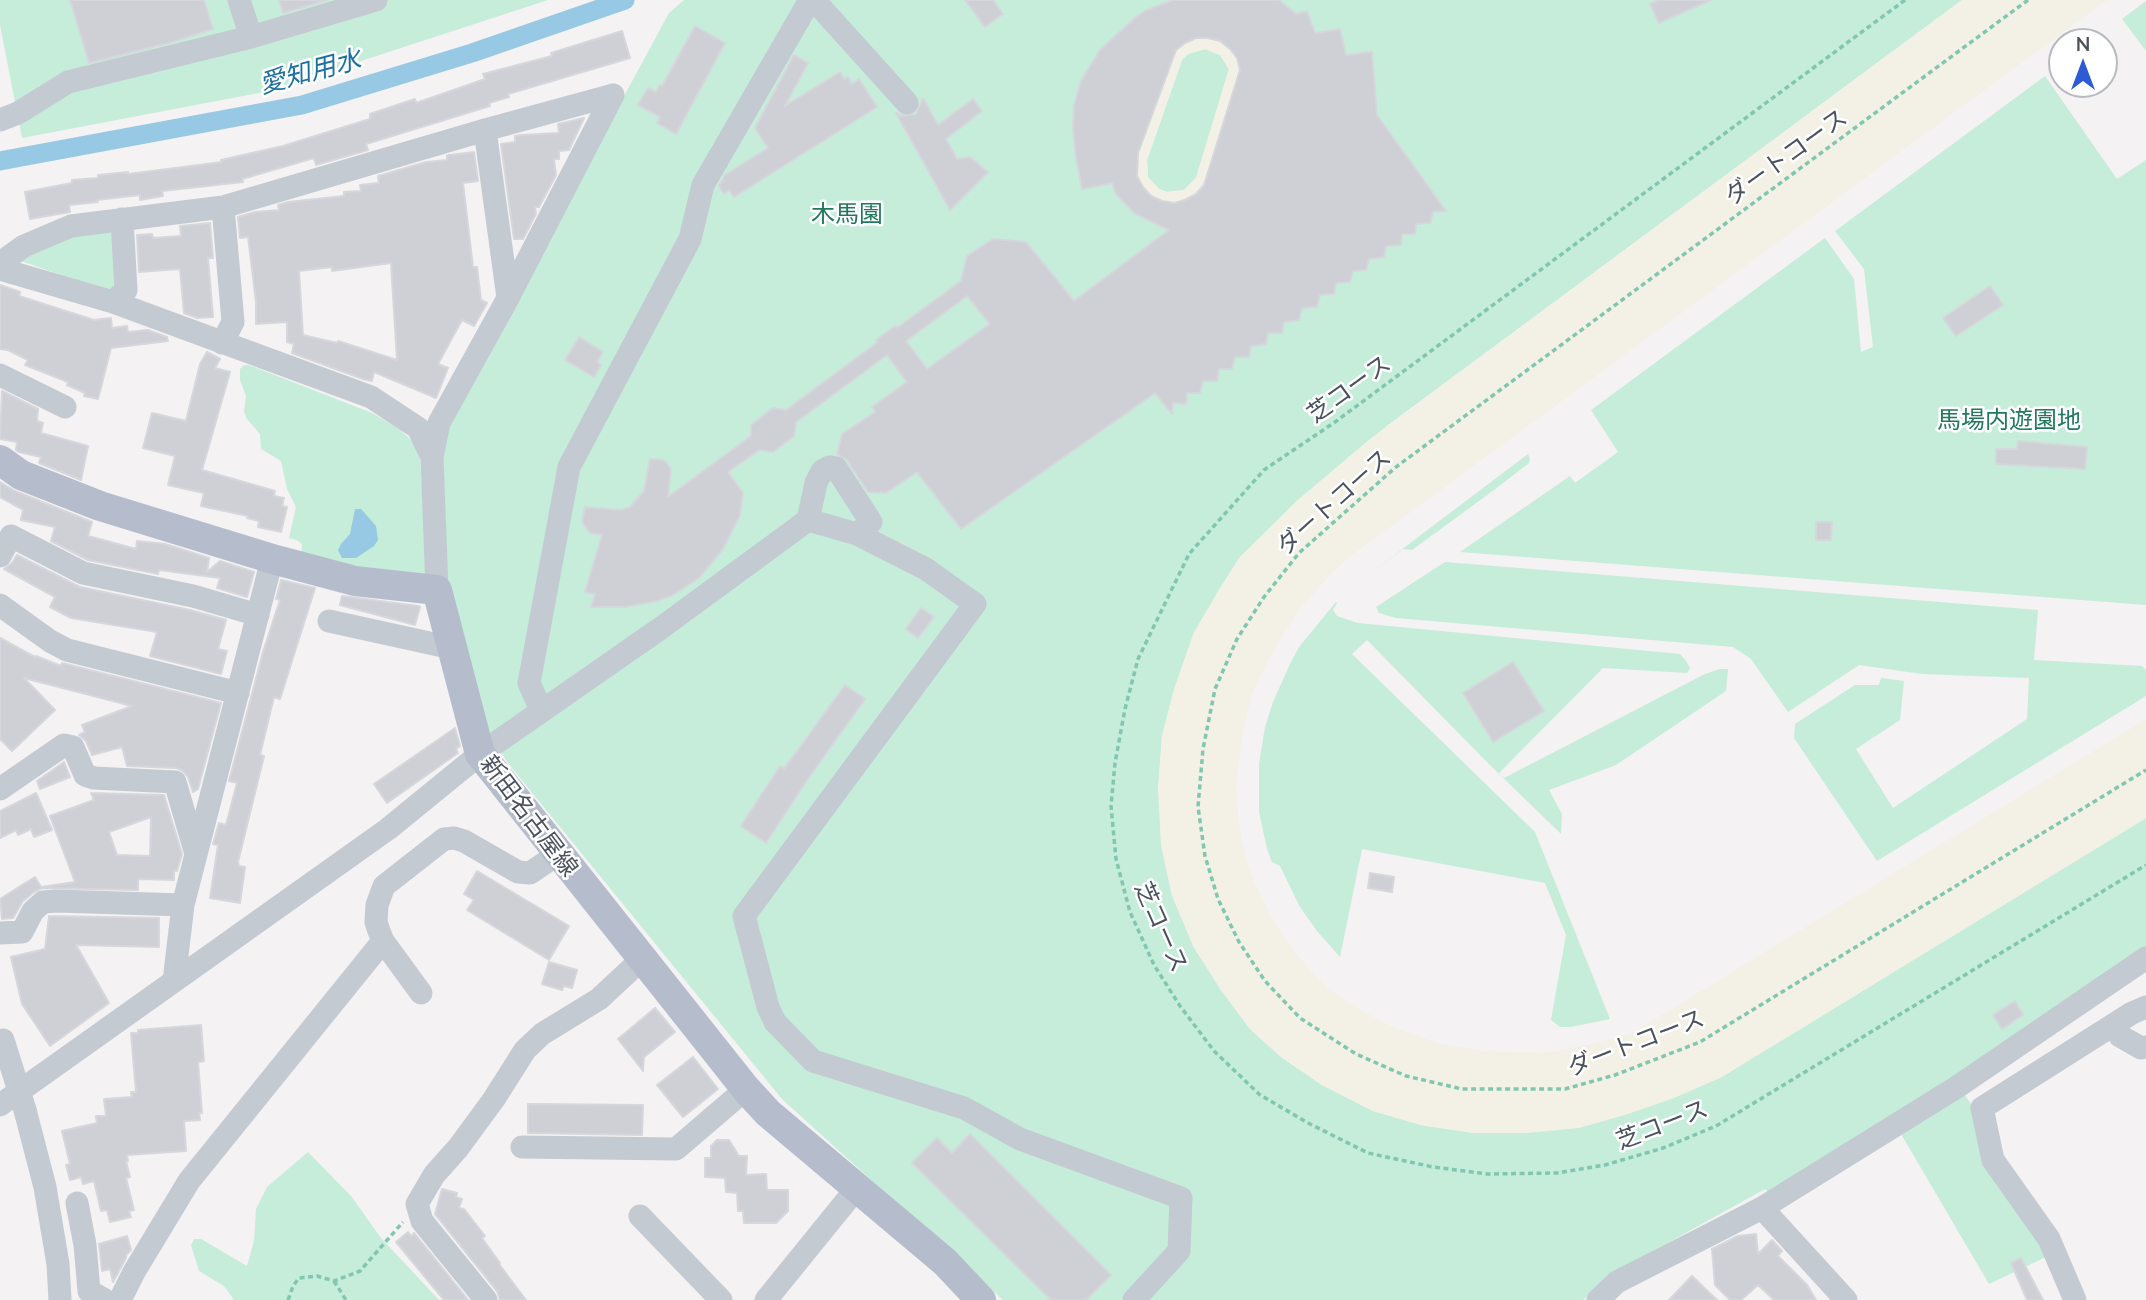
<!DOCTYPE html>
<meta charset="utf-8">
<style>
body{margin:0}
#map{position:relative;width:2146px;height:1300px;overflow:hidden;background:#f4f2f2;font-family:Lato,sans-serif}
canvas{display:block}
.north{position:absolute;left:2048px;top:28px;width:70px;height:70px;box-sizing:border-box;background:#fff;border:2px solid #b7babf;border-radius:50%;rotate:0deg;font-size:19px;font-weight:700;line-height:28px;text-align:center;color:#4b525e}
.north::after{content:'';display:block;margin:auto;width:24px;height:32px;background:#2c5bd4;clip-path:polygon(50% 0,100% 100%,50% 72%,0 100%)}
</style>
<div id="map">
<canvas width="2146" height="1300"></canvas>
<div class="north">N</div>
</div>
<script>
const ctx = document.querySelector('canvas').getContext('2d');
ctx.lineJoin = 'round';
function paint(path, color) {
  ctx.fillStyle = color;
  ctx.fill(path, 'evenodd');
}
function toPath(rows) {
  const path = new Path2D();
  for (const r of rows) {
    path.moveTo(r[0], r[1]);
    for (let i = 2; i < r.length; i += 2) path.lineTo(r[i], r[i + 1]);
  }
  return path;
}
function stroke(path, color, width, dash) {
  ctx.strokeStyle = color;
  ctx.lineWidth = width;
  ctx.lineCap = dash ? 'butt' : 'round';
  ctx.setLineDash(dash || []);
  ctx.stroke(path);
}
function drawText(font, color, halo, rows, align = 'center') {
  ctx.font = font + ' Lato,"Noto Sans JP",sans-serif';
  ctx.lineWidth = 5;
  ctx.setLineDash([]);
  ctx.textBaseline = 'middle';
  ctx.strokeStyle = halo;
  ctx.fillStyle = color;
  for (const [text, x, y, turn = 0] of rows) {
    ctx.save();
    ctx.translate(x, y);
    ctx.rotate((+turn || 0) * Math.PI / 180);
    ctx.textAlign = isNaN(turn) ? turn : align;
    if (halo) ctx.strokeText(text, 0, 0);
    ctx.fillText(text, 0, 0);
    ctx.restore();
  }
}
paint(toPath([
 [0,0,548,0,269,91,22,138,0,25],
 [684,0,1173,0,1147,10,1136,17,1100,50,1081,81,1074,105,1073,128,1076,158,1083,188,1112,183,1116,194,1134,213,1177,224,1080,298,1171,414,1173,403,1186,404,1187,393,1200,393,1203,381,1216,381,1219,369,1232,369,1235,357,1249,357,1251,346,1266,344,1268,333,1282,333,1284,322,1299,320,1302,308,1317,307,1320,295,1334,294,1336,283,1350,282,1353,271,1366,270,1369,259,1384,257,1386,246,1400,245,1402,234,1415,234,1416,224,1430,223,1433,212,1445,211,1377,115,1372,52,1346,55,1339,29,1315,33,1279,0,1962,0,1388,425,1299,499,1240,557,1217,593,1175,686,1162,736,1158,790,1193,946,1221,990,1250,1029,1281,1057,1322,1085,1373,1111,1421,1125,1474,1133,1527,1133,1720,1078,2146,818,2146,970,1964,1094,1974,1108,2048,1256,1989,1284,1901,1134,1781,1204,1765,1189,1617,1271,1583,1300,1003,1300,782,1099,507,762,480,715,445,579,443,439,445,427,669,13],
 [2146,1,2146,51,2122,19],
 [1205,49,1220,55,1229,69,1196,178,1184,190,1167,192,1159,189,1148,177,1147,160,1182,60,1188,54],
 [2045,76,2117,179,2146,160,2146,605,1460,552,1570,476,1575,483,1618,452,1591,410,1825,238,1854,279,1861,352,1873,347,1864,269,1835,231],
 [115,229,119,287,113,293,18,260,73,235],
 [244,365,249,365,372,413,398,428,412,441,420,454,427,574,301,560,302,544,297,540,289,538,296,507,287,489,281,461,261,449,260,434,247,419,244,412,246,396,240,380,240,369],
 [1528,454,1530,459,1529,463,1494,490,1412,550,1403,549,1368,575],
 [1445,562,2038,610,2034,660,2142,666,2146,670,2146,696,1877,861,1794,738,1795,724,1855,685,1879,685,1881,678,1904,681,1900,720,1856,749,1893,808,2027,719,2029,678,1922,674,1859,665,1788,712,1751,659,1733,647,1396,618,1379,613,1376,607],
 [1336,602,1337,603,1333,610,1337,616,1358,623,1680,654,1686,661,1690,668,1687,673,1603,668,1499,773,1504,778,1703,675,1719,669,1728,669,1726,691,1616,765,1549,790,1562,814,1561,834,1488,763,1367,640,1352,654,1535,832,1610,1019,1571,1027,1560,1027,1551,1020,1566,935,1545,883,1362,849,1340,957,1317,931,1300,907,1280,866,1272,862,1267,849,1259,812,1259,764,1265,727,1273,702,1290,664,1299,647],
 [308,1152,351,1196,381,1238,439,1300,234,1300,224,1286,199,1271,191,1245,194,1239,201,1239,247,1266,254,1241,256,1209,267,1187]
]), '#c6ecda');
paint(toPath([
 [1962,0,2107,0,1415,509,1349,557,1331,574,1299,610,1272,653,1252,693,1241,743,1236,790,1241,839,1254,882,1274,922,1298,956,1327,988,1360,1010,1397,1029,1441,1044,1489,1051,1541,1053,1592,1044,1634,1032,2146,719,2146,818,1720,1078,1674,1098,1625,1115,1579,1128,1527,1133,1474,1133,1421,1125,1373,1111,1322,1085,1281,1057,1250,1029,1221,990,1193,946,1172,896,1161,846,1158,790,1162,736,1175,686,1194,632,1217,593,1240,557,1299,499,1370,439],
 [1196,38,1208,38,1220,41,1230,49,1237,58,1240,70,1204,185,1196,194,1185,200,1174,203,1162,201,1151,196,1143,187,1137,176,1138,153,1176,50,1185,43],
 [1205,49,1220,55,1229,69,1196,178,1184,190,1167,192,1159,189,1148,177,1147,160,1182,60,1188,54]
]), '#f3f1e5');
paint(toPath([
 [355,509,361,509,376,526,378,540,374,546,356,558,342,558,338,550,341,544,350,534]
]), '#97c8e4');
stroke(toPath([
 [0,161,302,105,472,53,625,0]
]), '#97c8e4', 19);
const building = toPath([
 [70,0,204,0,213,29,169,43,89,63,70,0],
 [279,0,327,0,283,13,279,0],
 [965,0,993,0,1003,14,985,27,965,0],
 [1173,0,1279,0,1296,14,1307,11,1315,33,1340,29,1346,55,1372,52,1377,115,1446,211,1433,212,1430,223,1416,224,1415,234,1402,234,1401,245,1386,246,1384,257,1369,259,1366,270,1353,271,1350,282,1336,283,1334,294,1320,295,1317,307,1302,308,1299,320,1284,322,1282,333,1268,333,1266,344,1251,346,1249,357,1235,357,1232,369,1219,369,1217,381,1203,381,1200,393,1187,393,1186,404,1173,403,1172,414,1155,393,961,529,917,472,886,493,868,492,847,460,837,454,842,434,875,412,872,407,907,382,887,355,796,422,794,436,773,452,759,450,728,472,743,493,740,515,723,549,699,578,673,595,657,601,625,607,591,607,595,594,585,592,602,535,590,533,582,522,585,507,621,510,630,507,644,491,650,459,664,460,671,469,668,497,751,436,751,425,773,408,786,410,878,342,876,340,895,326,897,328,961,281,967,256,993,239,1026,242,1074,301,1169,230,1134,213,1116,194,1112,183,1082,189,1076,158,1073,128,1074,105,1081,81,1100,50,1136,17,1147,10,1173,0],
 [1196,38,1208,38,1220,41,1230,49,1237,58,1240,70,1204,185,1196,194,1185,200,1174,203,1162,201,1151,196,1143,187,1137,176,1138,153,1176,50,1185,43,1196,38],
 [967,296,990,324,927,369,906,341,967,296],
 [1659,0,1711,0,1659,23,1650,4,1659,0],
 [695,26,725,43,676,134,657,123,660,117,638,105,648,88,656,92,660,85,662,86,695,26],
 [622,31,630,58,508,94,509,97,489,103,490,106,366,144,368,150,316,165,314,158,242,179,243,182,162,191,163,196,140,200,140,195,97,200,98,202,69,205,70,212,30,219,25,192,72,183,72,180,98,178,98,175,128,172,128,174,222,162,221,160,283,146,370,119,370,114,415,99,416,103,485,79,483,74,552,56,551,53,622,31],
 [794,55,808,63,785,106,840,72,844,79,848,77,852,84,859,79,877,107,734,197,729,190,724,194,719,186,725,175,768,148,755,128,794,55],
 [923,98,938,125,973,99,982,111,946,139,957,159,970,157,988,172,950,210,896,113,903,116,916,114,923,98],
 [584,118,569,150,559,151,559,159,554,159,556,175,539,207,535,207,536,214,523,239,514,239,501,144,515,142,515,136,521,135,559,133,558,124,584,118],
 [474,152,478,181,463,183,473,267,477,267,481,300,487,303,474,326,462,320,438,364,448,368,436,398,374,372,372,381,363,379,292,353,294,344,287,342,287,322,256,324,256,302,248,237,240,238,238,217,255,212,279,210,278,205,288,202,344,196,344,192,361,191,360,185,379,183,378,176,426,162,447,160,447,156,449,155,474,152],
 [391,263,397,360,338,341,337,343,303,335,299,271,332,267,332,271,391,263],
 [210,223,213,258,208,258,213,317,197,318,184,313,180,269,139,272,137,235,152,234,153,238,181,236,180,226,210,223],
 [0,285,20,292,19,296,94,320,111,318,112,328,127,326,128,332,148,330,167,337,168,341,111,348,98,399,84,396,85,393,67,385,68,382,25,365,28,360,8,350,0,349,0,285],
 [1990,286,2003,305,1956,336,1943,318,1990,286],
 [579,337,603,352,597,362,601,365,594,377,565,360,579,337],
 [207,352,220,359,215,368,230,372,202,470,275,491,274,496,284,498,282,506,287,507,281,532,258,527,259,521,247,518,248,516,201,506,204,493,168,485,175,456,143,448,152,413,186,421,200,364,207,352],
 [2,391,38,409,37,421,43,423,41,433,88,446,81,480,39,463,41,457,19,452,16,450,17,442,0,439,2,391],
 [2018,441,2087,447,2085,469,1996,464,1996,449,2017,449,2018,441],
 [0,482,15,491,92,522,88,536,136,549,137,541,165,544,209,558,207,572,220,561,254,572,247,597,217,588,220,578,159,570,158,574,88,560,51,541,55,527,21,520,23,510,0,497,0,482],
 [1816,522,1832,522,1831,540,1816,540,1816,522],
 [17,555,80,587,190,610,226,620,218,649,227,651,221,674,150,656,157,632,71,618,50,607,55,597,4,569,12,563,17,555],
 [281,580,315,588,280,699,274,697,260,755,264,756,238,862,239,866,245,867,240,903,210,898,218,845,213,844,219,823,226,825,237,783,229,781,263,652,280,600,276,599,281,580],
 [342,596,418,606,420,607,415,625,340,605,342,596],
 [921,608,934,617,918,638,906,629,921,608],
 [0,638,35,657,36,656,61,666,62,663,221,703,198,789,193,792,188,777,183,771,176,768,127,766,122,747,92,755,86,741,79,735,85,732,82,725,132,706,24,678,55,710,12,751,0,739,0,638],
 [1513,662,1544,711,1493,742,1463,693,1513,662],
 [845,685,865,699,805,783,766,843,741,826,780,766,784,769,845,685],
 [455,728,460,746,456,749,458,753,387,803,374,784,455,728],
 [64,762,70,777,40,789,37,781,64,762],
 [36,793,52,830,34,837,31,829,18,835,16,830,0,838,0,811,36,793],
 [91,793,164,795,182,854,177,871,174,871,174,880,138,879,138,890,42,888,34,892,23,901,13,918,2,919,0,899,35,877,41,887,75,882,50,816,94,800,91,793],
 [151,817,150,856,117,855,109,832,151,817],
 [477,871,569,926,549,960,467,910,474,900,464,894,477,871],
 [1370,873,1394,877,1392,892,1368,888,1370,873],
 [49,916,159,918,159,947,76,945,109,1003,50,1046,22,1004,11,957,45,949,49,916],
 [549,962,577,970,572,988,564,986,562,990,542,984,549,962],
 [2015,1001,2023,1015,2002,1029,1993,1015,2015,1001],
 [655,1008,675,1032,644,1057,643,1071,618,1039,655,1008],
 [201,1025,204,1061,198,1062,202,1113,199,1113,200,1120,184,1121,186,1151,127,1155,128,1161,126,1161,130,1177,126,1178,134,1210,129,1211,131,1217,110,1222,107,1210,101,1211,94,1181,83,1184,81,1177,70,1180,66,1165,70,1164,62,1131,97,1123,96,1116,106,1116,104,1099,132,1097,131,1092,136,1092,131,1033,138,1033,138,1030,201,1025],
 [693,1057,718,1089,683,1117,657,1085,693,1057],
 [528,1104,643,1105,642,1135,528,1133,528,1104],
 [970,1134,1111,1275,1086,1300,1051,1300,912,1163,937,1138,952,1153,970,1134],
 [717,1140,729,1140,739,1156,747,1156,746,1175,766,1174,767,1190,788,1190,788,1211,776,1223,744,1223,743,1211,738,1211,737,1193,726,1192,725,1178,705,1177,705,1158,711,1158,711,1146,717,1140],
 [442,1189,457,1193,456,1197,462,1199,459,1208,464,1209,485,1236,482,1238,500,1263,499,1264,526,1300,500,1300,497,1291,435,1214,442,1189],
 [408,1232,411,1236,414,1233,468,1300,444,1300,396,1242,408,1232],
 [1756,1234,1758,1254,1772,1240,1782,1251,1778,1256,1807,1285,1816,1300,1774,1300,1758,1285,1741,1300,1730,1300,1715,1285,1712,1249,1738,1236,1756,1234],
 [127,1236,131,1250,126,1255,126,1258,113,1282,110,1269,102,1271,99,1244,127,1236],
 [2021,1258,2043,1300,2027,1300,2011,1263,2021,1258],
 [1692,1276,1717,1300,1669,1300,1692,1276]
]);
paint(building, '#cfd0d5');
stroke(building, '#d6d7dc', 2);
stroke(toPath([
 [1905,0,1335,422,1264,470,1189,554,1138,659,1125,709,1115,763,1111,806,1116,859,1130,912,1154,965,1180,1006,1214,1051,1260,1095,1310,1124,1368,1153,1433,1167,1488,1174,1557,1173,1605,1165,1663,1148,1716,1126,2146,865],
 [2028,0,1396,467,1299,553,1264,597,1237,639,1215,689,1203,749,1198,807,1205,856,1218,899,1239,942,1265,981,1300,1018,1356,1054,1406,1076,1462,1089,1565,1089,1615,1075,1700,1042,2146,770],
 [334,1281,346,1300],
 [288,1300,293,1286,299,1278,317,1276,334,1281,360,1271,403,1222]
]), '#81c7af', 3.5, [5, 3.5]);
stroke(toPath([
 [239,0,251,37],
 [814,0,907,103],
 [0,120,18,113,68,82,251,37,376,0],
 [485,130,508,298],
 [0,263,24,246,71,226,223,207,485,130,613,95],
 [0,269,113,302,371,397,418,428,432,457,437,590],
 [113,302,126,290,122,219],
 [222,343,233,322,223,207],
 [0,375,65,407],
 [432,457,439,423,508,298,613,95],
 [857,534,926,569,975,604,744,916,768,1007,775,1022,813,1061,964,1108,1020,1139,1181,1198,1179,1251,1134,1300],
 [0,556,11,536,83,573,193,596,258,615],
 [0,605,50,641,67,650,238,693],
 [329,621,452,648],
 [541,710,529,683,569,467,690,239,703,185,810,0],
 [0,789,64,745,73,747,85,775,94,778,175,782,196,854],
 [0,933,22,932,33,911,43,902,57,901,183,905],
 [174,981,183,905,269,571,276,560],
 [421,993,383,941,379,931,376,922,377,905,384,886,444,839,454,838,464,841,518,872,530,873,558,854],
 [2115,1024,2120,1036,2141,1048,2146,1047],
 [0,1105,388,829,480,754,661,628,808,520,816,483,822,471,829,467,836,468,871,522,857,534,808,520],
 [25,1110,45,1187,58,1264,60,1300],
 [522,1147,676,1149,746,1089],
 [77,1203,85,1245,89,1291,105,1300],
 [1762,1208,1846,1300],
 [640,1216,721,1300],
 [120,1300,134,1272,189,1181,383,941],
 [486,1300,422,1221,417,1204,434,1175,458,1148,494,1099,525,1050,542,1034,599,999,642,959],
 [766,1300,856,1189],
 [1598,1300,1617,1282,1762,1208,1957,1087,2146,958],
 [2075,1300,2049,1239,1993,1160,1982,1108,2132,1013,2146,1007]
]), '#c4cad2', 23);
stroke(toPath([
 [0,460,21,475,100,506,276,560,355,581,437,590,480,754,746,1089,768,1113,945,1262,981,1300]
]), '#b5bdcd', 30);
stroke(toPath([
 [3,1040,25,1110]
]), '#c4cad2', 23);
drawText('24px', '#4b525e', '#fff', [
 ["ダートコース",1786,157,-36],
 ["芝コース",1349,389,-36],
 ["ダートコース",1334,502,-42],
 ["新田名古屋線",529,816,53],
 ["芝コース",1161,927,66],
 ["ダートコース",1636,1043,-21],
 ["芝コース",1662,1125,-21]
]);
drawText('24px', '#21795b', '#fff', [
 ["木馬園",847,214],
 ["馬場内遊園地",2009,420]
]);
drawText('italic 26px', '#1b70a1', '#fff', [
 ["愛知用水",310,72,-15]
]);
</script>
